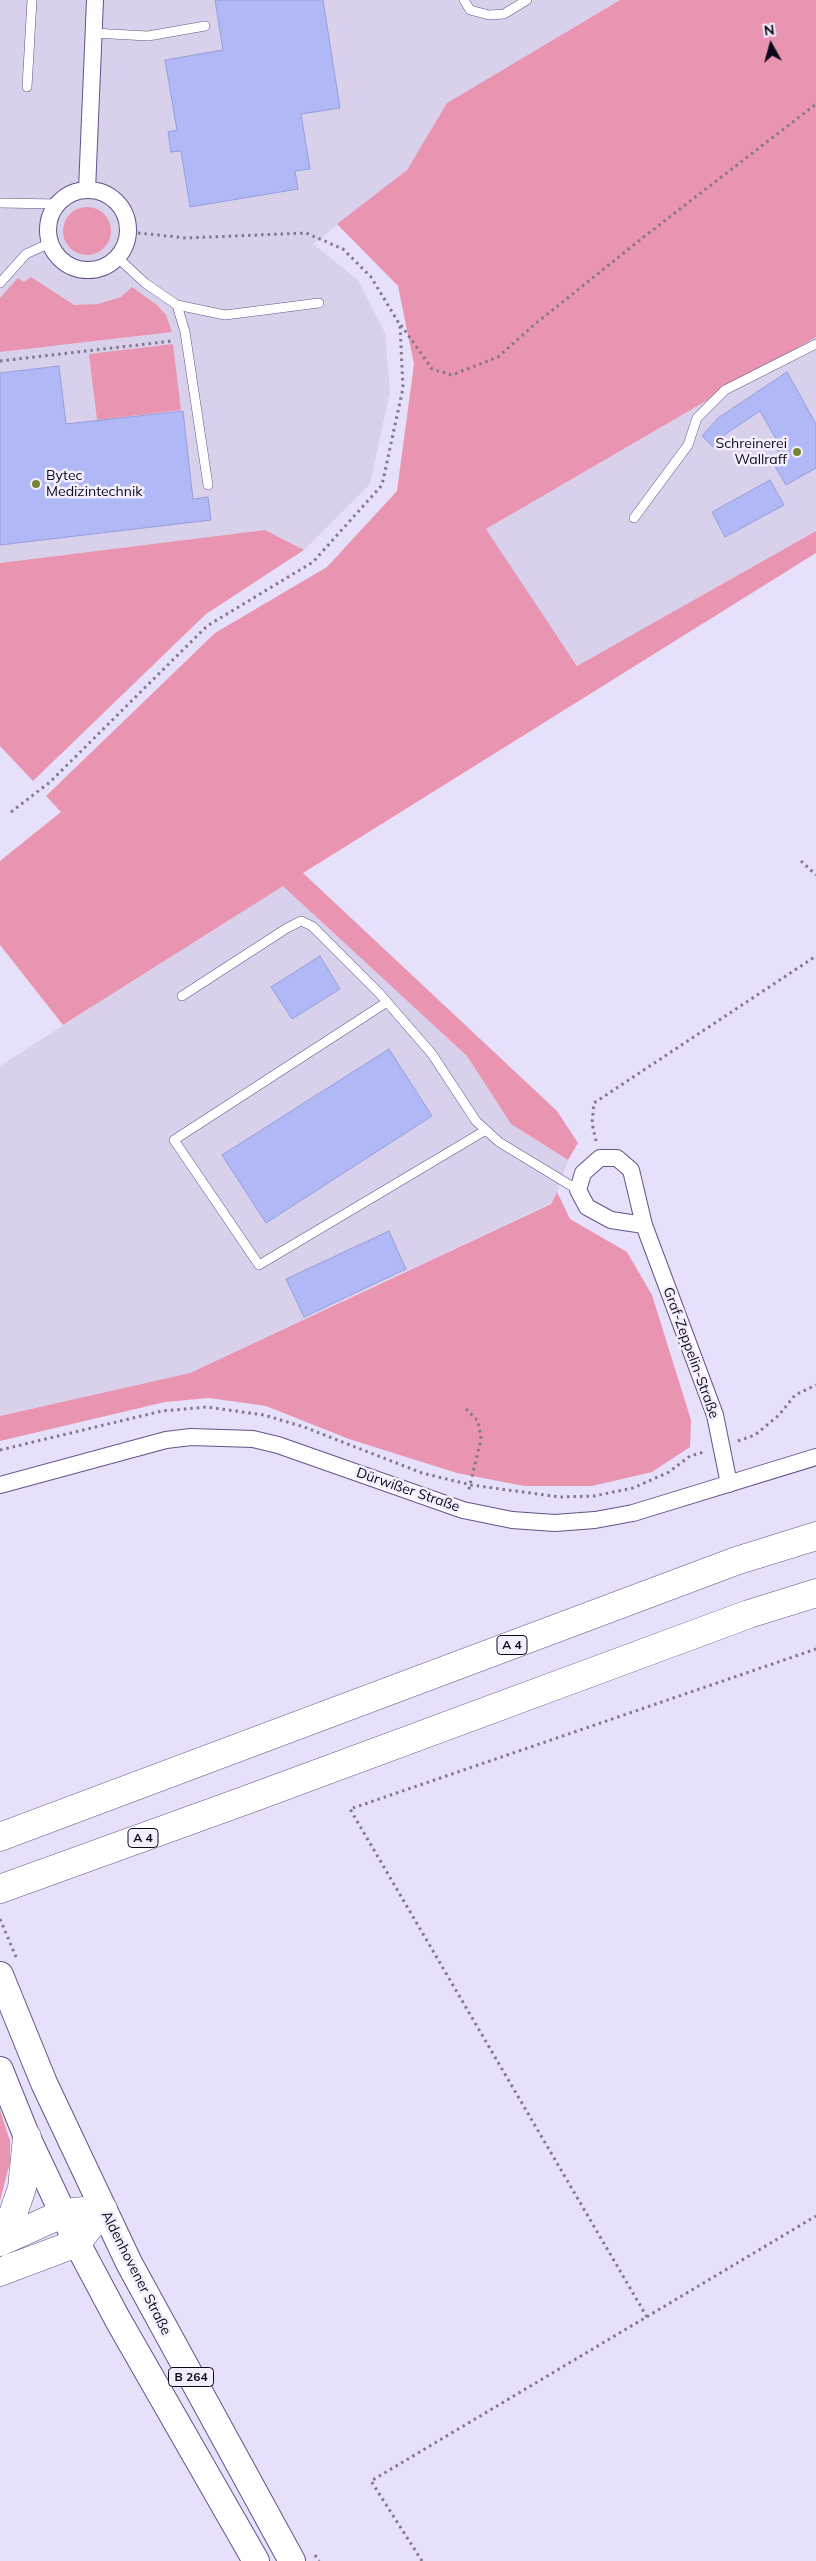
<!DOCTYPE html>
<meta charset="utf-8">
<style>
body{margin:0}
#map{position:relative;width:816px;height:2561px;overflow:hidden;background:#e7e0fa;font-family:Mulish,sans-serif}
canvas{display:block}
.north{position:absolute;left:746px;top:20px;width:50px;height:50px;-webkit-text-stroke:4px #f3effc;paint-order:stroke;rotate:353deg;font-size:14px;font-weight:700;line-height:20px;text-align:center;color:#0f071c}
.north::after{content:'';display:block;margin:auto;width:18px;height:22px;background:#0f071c;clip-path:polygon(50% 0,100% 100%,50% 72%,0 100%)}
</style>
<div id="map">
<canvas width="816" height="2561"></canvas>
<div class="north">N</div>
</div>
<script>
const ctx = document.querySelector('canvas').getContext('2d');
ctx.lineJoin = 'round';
function paint(path, color) {
  ctx.fillStyle = color;
  ctx.fill(path, 'evenodd');
}
function toPath(rows) {
  const path = new Path2D();
  for (const r of rows) {
    if (r.length === 3) {
      path.moveTo(r[0] + r[2], r[1]);
      path.arc(r[0], r[1], r[2], 0, 2 * Math.PI);
      continue;
    }
    path.moveTo(r[0], r[1]);
    for (let i = 2; i < r.length; i += 2) path.lineTo(r[i], r[i + 1]);
  }
  return path;
}
function stroke(path, color, width, dash) {
  ctx.strokeStyle = color;
  ctx.lineWidth = width;
  ctx.lineCap = dash ? 'butt' : 'round';
  ctx.setLineDash(dash || []);
  ctx.stroke(path);
}
function drawText(font, color, halo, rows, align = 'center') {
  ctx.font = font + ' Mulish,sans-serif';
  ctx.lineWidth = 5;
  ctx.setLineDash([]);
  ctx.textBaseline = 'middle';
  ctx.strokeStyle = halo;
  ctx.fillStyle = color;
  for (const [text, x, y, turn = 0] of rows) {
    ctx.save();
    ctx.translate(x, y);
    ctx.rotate((+turn || 0) * Math.PI / 180);
    ctx.textAlign = isNaN(turn) ? turn : align;
    if (halo) ctx.strokeText(text, 0, 0);
    ctx.fillText(text, 0, 0);
    ctx.restore();
  }
}
paint(toPath([
 [0,0,620,0,447,103,407,170,313,244,358,280,385,333,390,391,370,484,304,550,265,530,0,563],
 [816,337,816,531,577,666,486,529],
 [283,885,467,1056,511,1124,568,1160,557,1192,551,1203,190,1373,0,1416,0,1066]
]), '#d9d1ec');
paint(toPath([
 [620,0,816,0,816,337,486,529,577,666,816,531,816,553,303,873,557,1111,578,1143,568,1160,511,1124,467,1056,283,886,63,1025,0,945,0,861,61,812,46,796,215,633,327,567,397,491,414,364,398,286,337,224,407,170,447,103],
 [87,231,24],
 [31,277,74,305,98,304,121,297,132,287,157,305,166,315,172,332,0,352,0,298,18,278,24,282],
 [173,344,181,410,97,420,89,354],
 [265,530,304,550,206,614,33,781,0,746,0,563],
 [557,1192,570,1219,627,1252,652,1295,691,1420,690,1447,652,1472,592,1486,524,1486,457,1473,349,1439,266,1406,209,1398,165,1402,0,1441,0,1416,190,1373,551,1204],
 [0,2110,10,2141,10,2162,0,2201]
]), '#e994b0');
const building = toPath([
 [215,0,323,0,340,108,301,114,310,169,295,171,298,189,190,207,181,151,171,152,168,132,177,130,165,60,223,50,215,0],
 [59,366,66,424,183,411,193,499,208,497,211,520,0,545,0,373,59,366],
 [787,372,816,424,816,468,786,485,773,463,782,458,775,446,779,444,760,411,727,433,713,447,702,436,718,418,787,372],
 [770,480,784,505,725,537,712,512,770,480],
 [320,956,340,989,292,1019,271,987,320,956],
 [389,1049,432,1116,266,1223,222,1155,389,1049],
 [389,1231,406,1269,304,1317,286,1279,389,1231]
]);
paint(building, '#b1b8f6');
stroke(building, '#979edb', 1);
const lane = toPath([
 [464,0,470,10,489,15,504,14,527,0],
 [93,33,148,36,205,26],
 [27,87,32,0],
 [0,203,58,204],
 [118,258,145,283,177,305,225,315,319,303],
 [0,283,26,254,50,243],
 [177,305,185,332,208,485],
 [634,518,688,445,697,418,725,390,816,344],
 [182,996,287,928,301,921,312,926,380,994,432,1054,476,1121,499,1142,578,1190],
 [387,1002,174,1140,259,1265,486,1130]
]);
const street = toPath([
 [88,230,40],
 [87,190,95,0],
 [644,1225,611,1220,587,1207,578,1190,583,1173,600,1158,617,1158,631,1170,644,1225,715,1415,729,1484],
 [0,1485,166,1440,191,1437,253,1439,278,1445,463,1510,512,1520,555,1523,595,1520,633,1513,816,1457]
]);
const primary = toPath([
 [0,1975,44,2083,129,2263,292,2561],
 [0,2070,27,2137,77,2243,118,2320,256,2561]
]);
const highway = toPath([
 [0,1837,736,1561,816,1536],
 [0,1889,249,1799,749,1614,816,1593],
 [4,2240,22,2188,27,2137],
 [0,2242,64,2213,103,2209],
 [0,2272,77,2243,103,2209]
]);
stroke(lane, '#66528a', 10);
stroke(street, '#66528a', 18);
stroke(primary, '#66528a', 28);
stroke(highway, '#66528a', 29);
stroke(toPath([
 [401,325,432,369,452,375,498,357,535,324,645,236,816,104],
 [0,361,173,341],
 [11,812,50,782,207,626,313,562,382,485,403,388,400,325,371,277,343,249,306,233,186,238,129,232],
 [801,861,816,875],
 [596,1141,592,1123,594,1103,816,956],
 [466,1409,478,1421,481,1439,468,1493],
 [738,1441,755,1435,779,1415,795,1395,816,1385],
 [0,1450,162,1411,207,1407,264,1415,304,1427,422,1473,471,1485,560,1497,594,1496,633,1488,669,1472,690,1456,704,1452],
 [0,1919,16,1957],
 [647,2317,350,1809,816,1649],
 [315,2555,319,2561],
 [422,2561,371,2481,816,2216]
]), '#7f788f', 3, [2.5, 4]);
stroke(lane, '#fff', 9);
stroke(street, '#fff', 16);
stroke(primary, '#fff', 26);
stroke(highway, '#fff', 28);
for (const [x, y, r, color] of [
 [797,452,5,"#758533"],
 [36,484,5,"#758533"]
]) {
  const dot = new Path2D();
  dot.arc(x, y, r, 0, 2 * Math.PI);
  ctx.fillStyle = color;
  ctx.fill(dot);
  stroke(dot, '#f3effc', 2);
}
for (const [x, y, w] of [
 [512,1645,30],
 [143,1838,30],
 [191,2377,45]
]) {
  const box = new Path2D();
  box.roundRect(x - w / 2, y - 9.5, w, 19, 4);
  ctx.fillStyle = '#f3effc';
  ctx.fill(box);
  stroke(box, '#0f071c', 1);
}
drawText('bold 12px', '#0f071c', null, [
 ["A 4",512,1645],
 ["A 4",143,1838],
 ["B 264",191,2377]
]);
drawText('14px', '#0f071c', '#f3effc', [
 ["Schreinerei",787,444],
 ["Wallraff",787,460],
 ["Bytec",46,476,"left"],
 ["Medizintechnik",46,492,"left"]
], 'right');
drawText('14px', '#0f071c', '#f3effc', [
 ["Graf-Zeppelin-Straße",691,1353,70],
 ["Dürwißer Straße",408,1490,19],
 ["Aldenhovener Straße",136,2273,63]
]);
</script>
